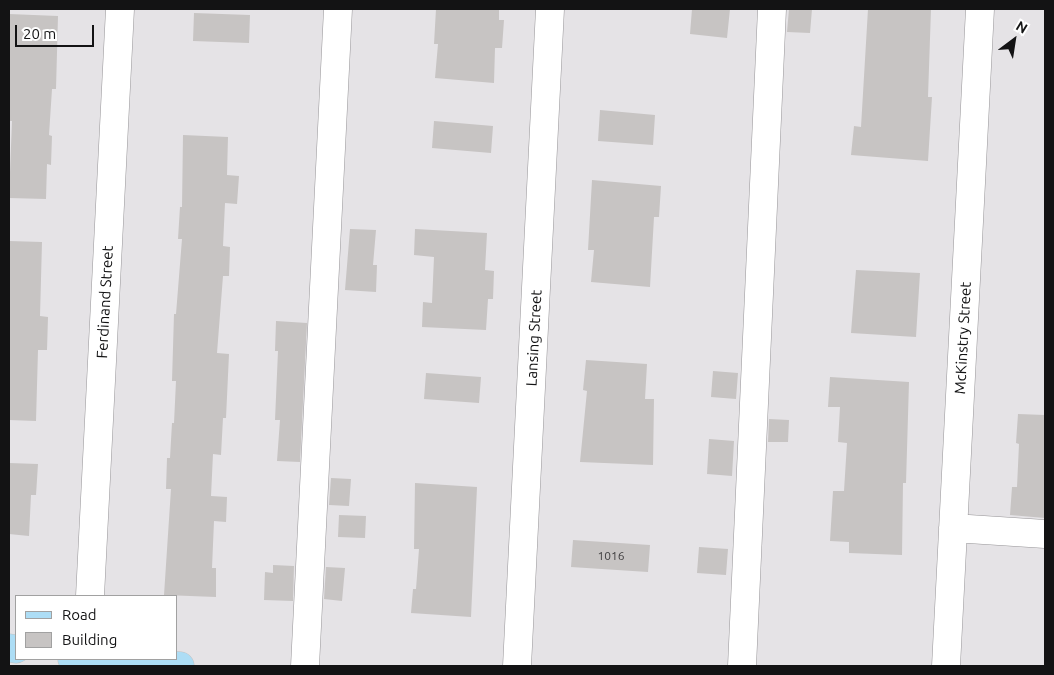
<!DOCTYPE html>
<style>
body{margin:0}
#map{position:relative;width:1054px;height:675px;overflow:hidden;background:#e5e3e6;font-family:Ubuntu,sans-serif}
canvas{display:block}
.frame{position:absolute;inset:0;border:10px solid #131314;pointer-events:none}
.legend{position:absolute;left:15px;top:595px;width:162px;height:65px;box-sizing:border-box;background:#fff;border:1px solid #a1a1a1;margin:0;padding:6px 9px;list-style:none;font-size:15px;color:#131314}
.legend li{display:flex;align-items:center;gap:10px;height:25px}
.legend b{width:25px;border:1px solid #a1a1a1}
.north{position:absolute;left:989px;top:15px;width:50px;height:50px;-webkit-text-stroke:4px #fff;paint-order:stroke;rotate:31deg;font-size:14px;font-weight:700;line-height:20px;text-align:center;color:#131314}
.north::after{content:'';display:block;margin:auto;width:18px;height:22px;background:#131314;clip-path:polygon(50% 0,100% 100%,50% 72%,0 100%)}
.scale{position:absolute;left:15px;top:25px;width:79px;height:22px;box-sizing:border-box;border:2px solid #131314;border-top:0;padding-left:6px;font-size:15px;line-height:18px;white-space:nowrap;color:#131314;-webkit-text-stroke:4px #fff;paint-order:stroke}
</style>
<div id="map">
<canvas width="1054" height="675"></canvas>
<div class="frame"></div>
<ul class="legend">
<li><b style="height:6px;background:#adddf5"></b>Road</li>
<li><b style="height:14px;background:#c7c4c3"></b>Building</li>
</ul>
<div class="north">N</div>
<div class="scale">20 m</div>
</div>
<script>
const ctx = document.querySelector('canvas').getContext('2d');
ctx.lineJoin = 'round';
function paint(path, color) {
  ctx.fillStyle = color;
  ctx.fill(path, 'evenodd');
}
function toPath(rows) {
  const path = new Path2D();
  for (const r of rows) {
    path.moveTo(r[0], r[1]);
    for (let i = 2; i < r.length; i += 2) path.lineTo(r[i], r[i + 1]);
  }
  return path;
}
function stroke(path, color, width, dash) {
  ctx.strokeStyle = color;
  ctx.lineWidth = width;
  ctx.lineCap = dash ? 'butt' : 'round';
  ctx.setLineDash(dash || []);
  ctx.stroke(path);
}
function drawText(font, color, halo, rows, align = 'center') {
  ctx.font = font + ' Ubuntu,sans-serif';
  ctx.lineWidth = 4;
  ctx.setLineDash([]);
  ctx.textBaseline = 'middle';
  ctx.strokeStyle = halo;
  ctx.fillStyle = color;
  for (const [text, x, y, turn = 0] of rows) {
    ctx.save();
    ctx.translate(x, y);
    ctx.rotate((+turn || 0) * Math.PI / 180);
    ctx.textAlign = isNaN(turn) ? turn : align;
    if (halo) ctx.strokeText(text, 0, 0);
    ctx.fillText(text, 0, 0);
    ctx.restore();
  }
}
paint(toPath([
 [436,9,499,9,499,20,504,20,502,48,495,48,494,83,435,78,438,44,434,44],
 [692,9,730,9,727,38,690,34],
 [789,9,812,9,810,33,787,32],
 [868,9,931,9,928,97,932,97,928,161,851,155,854,126,861,127],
 [194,13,250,15,249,43,193,41],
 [9,14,58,16,56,89,52,89,49,135,52,136,51,165,47,164,46,199,9,198,12,121,9,121],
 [600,110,655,115,653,145,598,141],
 [434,121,493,126,491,153,432,148],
 [183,135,228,137,227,175,239,176,237,204,225,203,223,246,230,247,229,276,223,276,217,353,229,354,226,418,223,418,221,455,213,454,211,496,227,497,226,522,214,521,212,568,216,568,216,597,164,595,171,489,166,489,167,458,170,458,172,423,174,423,176,381,172,381,174,314,176,314,182,239,178,239,180,207,182,207],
 [592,180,661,186,659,217,654,217,650,287,591,282,594,250,588,250],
 [350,229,376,230,373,265,377,265,376,292,345,290],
 [415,229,487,233,485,270,494,271,493,299,488,299,486,330,422,327,423,302,432,303,434,257,414,255],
 [9,241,42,242,40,316,48,317,47,350,38,350,36,421,9,420],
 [856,270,920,273,916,337,851,333],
 [276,321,307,323,300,462,277,461,280,420,275,420,278,351,275,351],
 [586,360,647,364,645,399,654,399,653,465,580,462,587,391,583,390],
 [713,371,738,373,736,399,711,397],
 [426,373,481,377,479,403,424,399],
 [830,377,909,382,906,483,903,483,902,555,849,553,849,542,830,541,833,491,844,491,847,443,838,442,840,407,828,407],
 [1018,414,1045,415,1045,518,1010,515,1012,487,1017,487,1019,444,1016,443],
 [769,419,789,420,788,442,768,442],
 [709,439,734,441,732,476,707,474],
 [9,463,38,464,36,495,31,495,29,536,9,534],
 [331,478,351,479,349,506,329,505],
 [415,483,477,487,471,617,411,613,413,589,416,589,419,549,414,549],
 [339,515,366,516,365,538,338,537],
 [573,540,650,545,648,572,571,567],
 [699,547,728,549,726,575,697,573],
 [273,565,294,566,293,601,264,600,265,572,273,573],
 [326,567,345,568,342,601,324,599]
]), '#c7c4c3');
const minor = toPath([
 [953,528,1045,534],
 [90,596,120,9],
 [305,666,338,9],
 [517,666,550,9],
 [742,666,772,9],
 [946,666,980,9]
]);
const major = toPath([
 [9,648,16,649],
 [72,659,180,666]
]);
stroke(minor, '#969497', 29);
stroke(major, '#c2c2c2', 29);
stroke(minor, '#fff', 28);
stroke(major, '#adddf5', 28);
drawText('12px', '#403f40', null, [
 ["1016",611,556]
]);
drawText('15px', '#131314', '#fff', [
 ["Ferdinand Street",105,302,-87],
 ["Lansing Street",534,338,-87],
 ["McKinstry Street",963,338,-87]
]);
</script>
